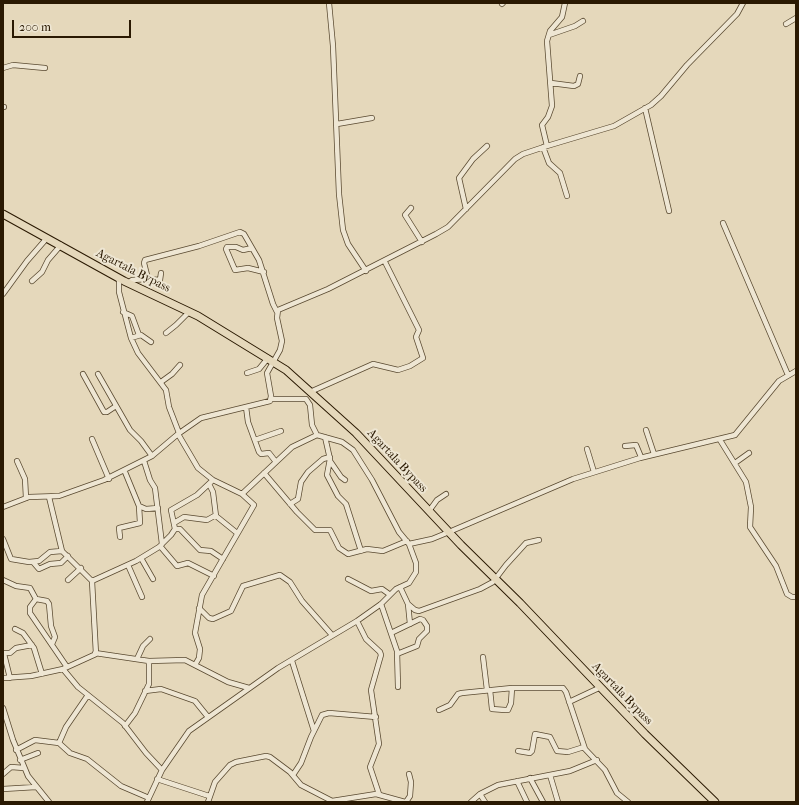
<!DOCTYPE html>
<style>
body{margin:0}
#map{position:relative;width:799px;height:805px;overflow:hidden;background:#e5d8bb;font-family:"IM FELL French Canon",serif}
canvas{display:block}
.frame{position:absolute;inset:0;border:4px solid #2a1902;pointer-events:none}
.scale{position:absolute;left:12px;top:20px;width:119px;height:18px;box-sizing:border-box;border:2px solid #2a1902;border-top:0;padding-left:5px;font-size:12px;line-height:14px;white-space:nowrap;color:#2a1902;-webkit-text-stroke:3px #eee6d3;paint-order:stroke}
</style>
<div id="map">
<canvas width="799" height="805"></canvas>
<div class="frame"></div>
<div class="scale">200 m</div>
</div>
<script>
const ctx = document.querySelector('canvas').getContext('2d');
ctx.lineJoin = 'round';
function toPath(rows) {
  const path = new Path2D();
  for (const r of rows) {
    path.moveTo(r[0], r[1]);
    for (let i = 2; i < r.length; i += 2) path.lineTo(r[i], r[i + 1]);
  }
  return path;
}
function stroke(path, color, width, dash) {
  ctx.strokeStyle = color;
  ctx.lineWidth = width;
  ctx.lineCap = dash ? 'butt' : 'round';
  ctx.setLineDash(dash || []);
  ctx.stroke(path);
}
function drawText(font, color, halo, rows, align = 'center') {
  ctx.font = font + ' "IM FELL French Canon",serif';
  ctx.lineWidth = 4;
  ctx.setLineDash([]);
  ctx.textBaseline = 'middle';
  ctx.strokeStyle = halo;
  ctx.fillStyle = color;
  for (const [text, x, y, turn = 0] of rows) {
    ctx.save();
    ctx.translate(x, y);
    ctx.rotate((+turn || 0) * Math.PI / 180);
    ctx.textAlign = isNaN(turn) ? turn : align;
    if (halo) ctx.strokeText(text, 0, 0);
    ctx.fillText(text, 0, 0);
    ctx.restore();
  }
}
const minor = toPath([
 [329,3,333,46,339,194,343,230,348,244,366,271],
 [502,4,503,3],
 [786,24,796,18],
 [549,35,575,26,583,21],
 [3,68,13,65,45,68],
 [551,83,574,86,578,84,580,76],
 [3,107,4,107],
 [645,108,669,211],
 [337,124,372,118],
 [547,146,614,126,651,105,661,96,687,65,737,14,743,3],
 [543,147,549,163,560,173,567,196],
 [411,208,405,215,422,242],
 [466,209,459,178,473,159,487,146],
 [723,223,788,375],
 [252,248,243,250,236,247,227,247,226,249,235,270,248,268,264,272],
 [119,278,119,292,131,338,138,353,166,390,169,407,179,433],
 [148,279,160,280,161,273],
 [32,281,42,272,48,260,61,245],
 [128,283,132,280,148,279,144,263,145,260,199,246,240,232,244,234,259,260,273,304,277,312],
 [3,294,27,261,47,238],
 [123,312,132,316,139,335],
 [166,333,176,325,189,312],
 [131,338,141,335,151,342],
 [247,373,259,369,268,358],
 [83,374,104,412,107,412,116,406],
 [98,374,130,430,141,441,152,456],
 [161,382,172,374,180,365],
 [310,392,373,364,398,370,410,366,423,358,416,337,419,330,385,262],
 [246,407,248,422,259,452,261,454,269,453,276,462],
 [646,430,654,454],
 [178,434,198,468,213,480,242,494,254,505,202,595,195,633,200,649,199,658,195,665],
 [325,437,330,459,327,475,338,496,346,504,361,551],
 [92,439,109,479],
 [255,440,281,431],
 [720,440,746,482,751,507,750,527,776,566,787,594,792,597,796,597],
 [625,446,636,445,641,457],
 [587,449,594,472],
 [17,461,25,479,26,498],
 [144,461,150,480,155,488,162,544],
 [330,461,341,477,345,480],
 [735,463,749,453],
 [125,472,139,506,146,509,158,508],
 [264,473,297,512,315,530,330,530,339,548,348,554,367,549,383,551,407,541],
 [209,484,213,492,216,516,237,533],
 [242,494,292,447,317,435],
 [290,504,298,499,301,482,308,472,323,459,330,457],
 [3,507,29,497,59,496,104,480,152,456,178,434,201,418,270,401,271,396,267,373,280,350,282,341,277,318,278,310,328,289,436,234,448,227,515,159,523,154,547,146,542,125,548,117,552,106,547,41,550,31,562,17,565,3],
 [429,511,437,500,446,494],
 [174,523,184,517,207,520,216,515],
 [175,529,180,529,200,550,211,551,223,559],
 [120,537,119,528,140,523,139,506],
 [3,539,11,559,29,562,39,561,50,552,62,551],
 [409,544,432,539,449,532,573,479,640,458,735,435,779,381,796,371],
 [160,546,177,566,188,563,214,576],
 [141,558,153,579],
 [33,562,39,569,50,564,61,563,68,556],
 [128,565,142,597],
 [348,579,371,591,382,589,389,594],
 [3,580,16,586,30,588,36,599],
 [68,580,81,568],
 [92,581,136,561,159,547,171,535,175,529,171,510,197,495,213,480],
 [400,587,408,604,410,624],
 [381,604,397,651,398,687],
 [408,604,415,610,419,611,480,589,493,582,506,565,526,543,539,540],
 [199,608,209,618,213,619,231,611,243,586,280,575,290,582,302,601,332,635],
 [357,621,366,639,380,652,381,655,371,690,379,744,370,767,379,794],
 [15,629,23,633,34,648,42,674],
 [391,633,420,619,423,620,427,626,427,631,419,639,417,646,397,654],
 [52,644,55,637,51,626,49,604,47,601,36,599,30,607,30,613,67,667],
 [3,653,10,653,16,648,32,645],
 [95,653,149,661,185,660,228,682,249,688],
 [4,654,10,678],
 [483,657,487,690],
 [137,659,143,646,150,639],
 [292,661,314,731],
 [63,669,78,687,123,723,146,753,162,770],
 [3,678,31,676,63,669,96,654,92,581,62,551,49,497],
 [490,690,492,709,505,710,508,710,511,703,512,688],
 [145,691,161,689,195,701,208,717],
 [569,702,601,687],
 [3,708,13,740,28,776,49,802],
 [439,710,450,705,458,694,462,693,512,688,563,688,566,692,585,749,605,770,617,793,628,802],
 [125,726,135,713,149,684,149,661],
 [59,743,66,727,88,695],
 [16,750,35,740,59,743,70,753,87,759,121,786,149,798],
 [518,751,530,753,532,751,535,734,550,737,557,751,568,752,584,747],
 [20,760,38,753],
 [3,774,11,767,24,768],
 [293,775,301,763,311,737,322,715,329,713,376,717],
 [550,775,558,802],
 [530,778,543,802],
 [157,779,209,796],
 [517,781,527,802],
 [3,789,36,787],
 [480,794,485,802],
 [147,802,162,770,189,731,278,668,357,621,381,604,396,589,409,583,416,572,416,563,409,544,399,532,372,480,353,450,342,442,317,435,312,425,310,405,306,399,271,399],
 [208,802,215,782,230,765,236,762,266,756,270,757,290,772,301,785,332,801,376,794,405,802],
 [406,802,410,796,411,782,409,774],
 [471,802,480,794,498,785,570,771,597,760]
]);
const trunk = toPath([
 [3,214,124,281,198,316,286,370,356,433,461,545,520,603,645,734,715,802]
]);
stroke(minor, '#594930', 6);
stroke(trunk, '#2a1902', 9);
stroke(minor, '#eee6d3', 4.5);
stroke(trunk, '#e5d8bb', 7);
drawText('12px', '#2a1902', '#eee6d3', [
 ["Agartala Bypass",133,271,27],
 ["Agartala Bypass",397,461,47],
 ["Agartala Bypass",622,694,46]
]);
</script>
